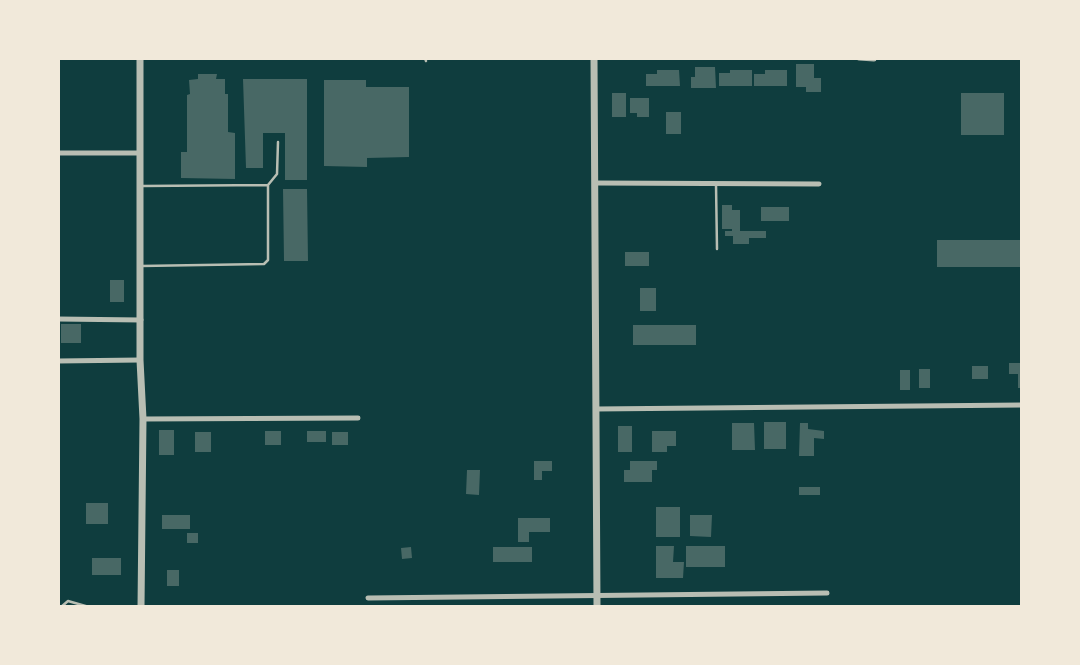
<!DOCTYPE html>
<style>
body{margin:0}
#map{position:relative;width:1080px;height:665px;overflow:hidden;background:#0f3d3e;font-family:"Playfair Display",serif}
canvas{display:block}
.frame{position:absolute;inset:0;border:60px solid #f1e9da;pointer-events:none}
</style>
<div id="map">
<canvas width="1080" height="665"></canvas>
<div class="frame"></div>
</div>
<script>
const ctx = document.querySelector('canvas').getContext('2d');
ctx.lineJoin = 'round';
function paint(path, color) {
  ctx.fillStyle = color;
  ctx.fill(path, 'evenodd');
}
function toPath(rows) {
  const path = new Path2D();
  for (const r of rows) {
    path.moveTo(r[0], r[1]);
    for (let i = 2; i < r.length; i += 2) path.lineTo(r[i], r[i + 1]);
  }
  return path;
}
function stroke(path, color, width, dash) {
  ctx.strokeStyle = color;
  ctx.lineWidth = width;
  ctx.lineCap = dash ? 'butt' : 'round';
  ctx.setLineDash(dash || []);
  ctx.stroke(path);
}
paint(toPath([
 [796,64,814,64,814,78,821,78,821,92,806,92,806,87,796,87],
 [695,67,715,67,716,88,691,88,691,77,695,77],
 [657,70,679,70,680,86,646,86,646,74,657,74],
 [730,70,752,70,752,86,719,86,719,73,730,73],
 [765,70,787,70,787,86,754,86,754,74,765,74],
 [198,74,217,74,216,79,225,79,225,94,228,94,228,132,235,133,235,179,181,178,181,152,187,152,187,95,190,94,189,80,198,79],
 [243,79,307,79,307,180,285,180,285,133,263,133,263,168,246,168],
 [324,80,366,80,366,87,409,87,409,157,367,158,367,167,324,166],
 [612,93,626,93,626,117,612,117],
 [961,93,1004,93,1004,135,961,135],
 [630,98,649,98,649,117,637,117,637,113,630,113],
 [666,112,681,112,681,134,666,134],
 [283,189,307,189,308,261,284,261],
 [722,205,732,205,732,210,740,210,740,231,766,231,766,238,749,238,749,244,733,244,733,236,725,236,725,231,732,231,732,229,722,229],
 [761,207,789,207,789,221,761,221],
 [937,240,1021,240,1021,267,937,267],
 [625,252,649,252,649,266,625,266],
 [110,280,124,280,124,302,110,302],
 [640,288,656,288,656,311,640,311],
 [61,324,81,324,81,343,61,343],
 [633,325,696,325,696,345,633,345],
 [1009,363,1022,363,1022,388,1018,388,1018,374,1009,374],
 [972,366,988,366,988,379,972,379],
 [919,369,930,369,930,388,919,388],
 [900,370,910,370,910,390,900,390],
 [764,422,786,422,786,449,764,449],
 [732,423,754,423,755,450,732,450],
 [800,423,808,423,808,429,824,431,824,439,814,438,814,456,799,456],
 [618,426,632,426,632,452,618,452],
 [159,430,174,430,174,455,159,455],
 [265,431,281,431,281,445,265,445],
 [307,431,326,431,326,442,307,442],
 [652,431,676,431,676,446,667,446,667,452,652,452],
 [195,432,211,432,211,452,195,452],
 [332,432,348,432,348,445,332,445],
 [534,461,552,461,552,471,542,471,542,480,534,480],
 [630,461,657,461,657,470,652,470,652,482,624,482,624,470,630,470],
 [467,470,480,470,479,495,466,494],
 [799,487,820,487,820,495,799,495],
 [86,503,108,503,108,524,86,524],
 [656,507,680,507,680,537,656,537],
 [162,515,190,515,190,529,162,529],
 [690,515,712,515,711,537,690,536],
 [518,518,550,518,550,532,529,532,529,542,518,542],
 [187,533,198,533,198,543,187,543],
 [656,546,674,546,673,562,684,562,683,578,656,578],
 [686,546,725,546,725,567,686,567],
 [411,547,412,558,402,559,401,548],
 [493,547,532,547,532,562,493,562],
 [92,558,121,558,121,575,92,575],
 [167,570,179,570,179,586,167,586]
]), '#486865');
stroke(toPath([
 [425,58,426,61],
 [716,184,717,249],
 [268,185,277,174,278,142],
 [141,266,264,264,268,260,268,185,143,186],
 [61,607,68,601,89,607]
]), '#b8beb3', 2.5);
stroke(toPath([
 [859,58,874,59],
 [58,153,140,153],
 [595,183,819,184],
 [58,319,141,320],
 [58,361,140,360],
 [596,409,1022,405],
 [143,419,358,418],
 [368,598,827,593]
]), '#b8beb3', 5);
stroke(toPath([
 [140,58,140,360,143,419,141,607],
 [594,58,597,607]
]), '#b8beb3', 7);
</script>
